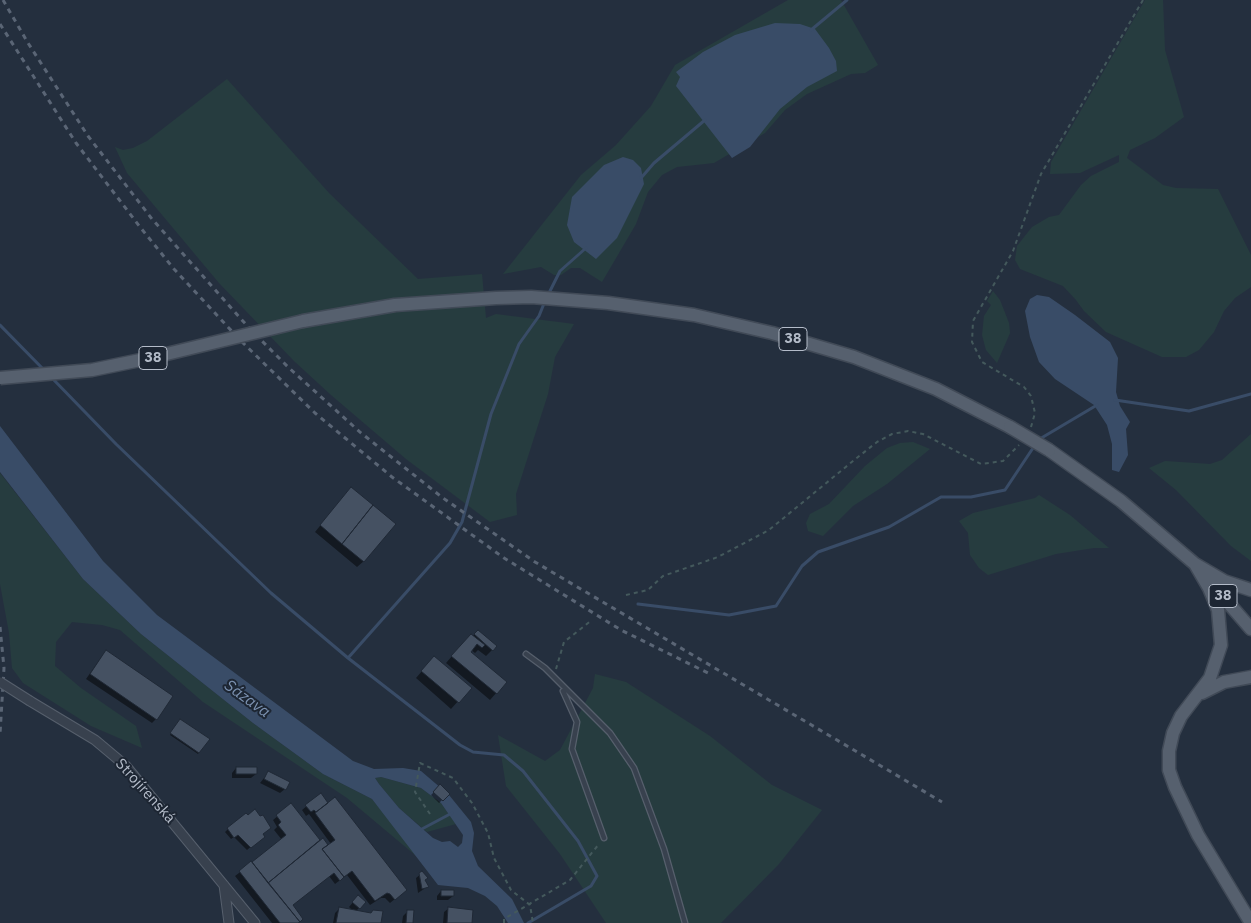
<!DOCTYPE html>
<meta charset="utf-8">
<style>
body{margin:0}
canvas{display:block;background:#242f3e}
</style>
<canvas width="1251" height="923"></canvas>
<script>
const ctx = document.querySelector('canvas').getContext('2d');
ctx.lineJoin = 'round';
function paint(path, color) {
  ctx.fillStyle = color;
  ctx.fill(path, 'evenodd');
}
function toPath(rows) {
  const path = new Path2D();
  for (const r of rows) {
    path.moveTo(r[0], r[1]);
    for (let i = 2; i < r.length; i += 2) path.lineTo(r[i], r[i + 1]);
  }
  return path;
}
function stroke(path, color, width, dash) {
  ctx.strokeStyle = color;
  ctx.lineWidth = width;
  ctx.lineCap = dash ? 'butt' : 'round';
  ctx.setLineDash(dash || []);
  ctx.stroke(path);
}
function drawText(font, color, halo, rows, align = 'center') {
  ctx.font = font + ' "IBM Plex Sans",sans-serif';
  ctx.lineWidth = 4;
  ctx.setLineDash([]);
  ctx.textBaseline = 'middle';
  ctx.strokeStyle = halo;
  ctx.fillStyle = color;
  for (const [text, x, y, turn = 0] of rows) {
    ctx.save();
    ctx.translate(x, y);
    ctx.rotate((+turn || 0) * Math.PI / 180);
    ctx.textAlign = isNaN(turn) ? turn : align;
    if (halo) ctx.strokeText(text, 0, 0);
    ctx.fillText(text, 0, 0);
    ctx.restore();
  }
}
paint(toPath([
 [788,0,841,0,878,65,865,73,851,74,807,94,785,110,765,133,714,163,677,167,662,175,648,192,636,224,602,282,580,268,571,268,561,275,554,275,541,267,503,274,581,175,616,145,651,106,675,65],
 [1145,0,1163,0,1165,50,1184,117,1155,138,1130,150,1127,158,1163,185,1176,188,1218,189,1251,255,1251,287,1235,298,1224,311,1214,332,1199,350,1186,357,1162,357,1106,332,1084,311,1076,300,1063,286,1020,269,1015,260,1017,246,1032,227,1049,217,1059,215,1081,185,1091,176,1119,162,1119,155,1080,173,1050,174,1051,162],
 [227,79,329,193,418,279,482,274,486,318,496,314,574,324,555,357,548,394,516,494,517,515,490,522,406,459,331,395,294,361,219,283,127,173,115,147,123,150,133,148,147,141],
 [993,291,1000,300,1009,323,1010,333,997,363,986,350,982,335,984,316,991,305,987,301],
 [1251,434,1251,561,1231,546,1176,490,1149,468,1165,461,1210,464,1222,460],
 [913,442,930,449,887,484,853,506,823,536,808,531,806,523,810,514,829,504,865,466,887,448,900,443],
 [0,473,83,579,141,634,253,723,323,774,372,799,421,860,347,798,203,702,120,630,102,625,72,622,56,642,55,666,81,688,136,726,142,748,91,726,23,683,12,668,9,633,0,584],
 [1039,495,1070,515,1109,548,1094,548,1056,554,988,575,979,568,970,555,968,533,959,521,973,513,1035,498],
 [595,674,626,682,710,736,772,785,822,810,779,864,721,923,606,923,560,854,506,786,498,735,545,761,560,750,593,688],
 [381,777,421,788,441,803,456,824,427,832,399,808,379,784,375,778]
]), '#263c3f');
paint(toPath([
 [775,23,800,24,815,29,829,48,836,61,837,71,807,87,780,109,750,147,732,158,676,86,680,77,676,72,703,52,735,35],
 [623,157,633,160,641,168,644,184,617,238,596,259,574,242,567,225,572,197,604,165],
 [1037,295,1049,297,1075,315,1110,342,1118,358,1116,392,1120,406,1130,422,1126,429,1128,455,1119,472,1112,470,1112,444,1107,425,1094,405,1055,379,1039,362,1030,337,1025,311,1030,299],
 [0,426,103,561,157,615,353,761,374,769,403,768,421,771,449,795,471,822,474,833,472,851,478,866,512,899,524,923,508,923,497,906,485,896,468,888,438,885,372,799,323,774,253,723,141,634,83,579,0,472],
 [381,777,421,788,441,803,463,835,462,843,458,847,450,841,442,842,433,838,399,808,379,784,375,778]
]), '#394c67');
paint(toPath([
 [345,495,364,561,357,567,315,532],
 [478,632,492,650,486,656,478,650,475,653,471,650,469,652,505,683,490,700,446,663,465,641],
 [102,656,156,719,152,723,86,679],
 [428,664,470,688,451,709,416,678],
 [180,720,208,740,198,754,170,735],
 [236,768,256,774,251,778,232,778,232,773],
 [268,773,285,789,280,793,260,783],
 [440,786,448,794,439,803,431,795],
 [320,795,406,890,390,903,385,898,381,898,370,905,347,875,335,884,329,876,291,906,297,923,272,923,235,876,282,840,274,830,277,827,273,820,291,805,320,842,328,847,331,844,309,814,306,816,302,810],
 [228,829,261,835,260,839,247,850,234,837,231,839,225,832],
 [422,873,427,887,418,893,416,878],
 [441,891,453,896,448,900,437,900,437,896],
 [354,901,359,908,356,911,379,923,333,923,335,913,340,908,352,910,349,907],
 [449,908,471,923,443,923,444,912],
 [408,911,412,923,402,923,403,916]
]), '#0007');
stroke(toPath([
 [811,30,847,0],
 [641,178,654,163,705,120],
 [548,295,560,271,586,248],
 [0,325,45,371],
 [51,377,116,444,271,593,348,658,460,745,473,752,504,755,523,771,578,841,597,876,591,886,528,923],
 [1115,400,1189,411,1251,394],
 [1038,440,1097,405],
 [638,604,729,615,776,606,802,566,818,552,889,527,941,497,971,497,1005,490,1035,445],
 [348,658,450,543,462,522,491,414,519,344,539,316,545,301],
 [420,830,452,813]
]), '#394c67', 3);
const building = toPath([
 [351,487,373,505,342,544,320,525,351,487],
 [373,505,396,524,364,562,342,544,373,505],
 [478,630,497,646,493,651,474,634,478,630],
 [471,634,485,645,482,648,477,644,471,652,507,682,497,694,451,656,471,634],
 [106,650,173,696,157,720,90,674,106,650],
 [434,656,472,688,459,703,421,671,434,656],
 [180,719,210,739,199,753,170,733,180,719],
 [236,767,257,767,257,774,236,774,236,767],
 [268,771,290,782,286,790,264,779,268,771],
 [440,784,450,794,443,801,433,792,440,784],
 [321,793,328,803,316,812,314,810,311,812,305,805,321,793],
 [335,797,407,890,395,900,390,894,387,893,375,901,352,871,344,877,322,849,335,840,315,813,335,797],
 [291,803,320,840,268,883,252,862,286,835,278,825,281,822,276,815,291,803],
 [255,809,260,816,263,815,271,828,263,834,265,837,251,848,238,835,234,838,227,828,246,813,248,815,255,809],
 [323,838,328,845,322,849,344,877,340,881,334,873,293,905,303,919,300,922,268,883,323,838],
 [251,861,300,922,298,923,280,923,239,871,251,861],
 [422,871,428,878,425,880,429,887,422,889,419,873,422,871],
 [441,890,454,890,454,896,441,896,441,890],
 [358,895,366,902,360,909,352,902,358,895],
 [339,907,371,913,373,910,383,911,381,923,336,923,339,907],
 [448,907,473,910,472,923,447,923,448,907],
 [407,910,414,910,413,923,406,923,407,910]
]);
paint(building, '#455162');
stroke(building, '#1f2835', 1);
const lane = toPath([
 [526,654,545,668,610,733,634,768,664,849,685,923],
 [563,691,577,722,572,749,604,838]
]);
const street = toPath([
 [30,701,95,740,126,766,255,923],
 [224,885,229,923]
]);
const primary = toPath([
 [303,321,395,305,496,298,531,297,608,303,694,315,772,333,854,357,936,389,1010,427],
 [1049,450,1121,501,1195,564,1224,581,1251,590],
 [1195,564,1209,588,1218,610,1221,645,1210,678,1181,716,1173,733,1169,751,1169,770,1175,787,1198,835,1251,923],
 [1212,584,1251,629],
 [1202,693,1224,682,1251,677]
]);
stroke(lane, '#565f6c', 7);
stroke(street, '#565f6c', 11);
stroke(primary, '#414a57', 15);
stroke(toPath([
 [1031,427,1035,413,1031,396,1024,387,982,362,972,342,973,321,1013,251,1041,174,1143,0],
 [626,595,648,590,663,576,718,557,769,530,853,461,877,442,892,434,908,431,923,434,981,464,1003,461,1019,445],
 [556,669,564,642,592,620],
 [430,814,415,792,420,763,453,778,472,803,488,833,494,858,511,890,530,905,533,923],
 [504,923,504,919,570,880,599,844]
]), '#44595c', 2, [4, 4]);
stroke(lane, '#38414e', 4.5);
stroke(street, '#38414e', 9);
stroke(primary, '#56606e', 12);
stroke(toPath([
 [3,0,28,43,88,136,152,219,250,329,288,367,361,433,443,498,535,562,942,802],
 [0,24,76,143,140,227,174,269,240,340,315,413,392,477,504,558,621,630,712,675],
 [0,627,4,668,0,734]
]), '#5a6575', 3, [5, 5]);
const streetBridge = toPath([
 [0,682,30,701]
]);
const primaryBridge = toPath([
 [0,378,92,370,150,358,303,321],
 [1010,427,1049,450]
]);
stroke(streetBridge, '#565f6c', 11, []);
stroke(primaryBridge, '#414a57', 15, []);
stroke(streetBridge, '#38414e', 9);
stroke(primaryBridge, '#56606e', 12);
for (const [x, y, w] of [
 [793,339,28],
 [153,358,28],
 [1223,596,28]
]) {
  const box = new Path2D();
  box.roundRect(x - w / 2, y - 11.5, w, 23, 4);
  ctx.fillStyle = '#1d2633';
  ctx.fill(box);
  stroke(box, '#b4bcc9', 1);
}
drawText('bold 14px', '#b4bcc9', null, [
 ["38",793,339],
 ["38",153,358],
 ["38",1223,596]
]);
drawText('15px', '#b4bcc9', '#1d2633', [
 ["Strojírenská",145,791,48]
]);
drawText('italic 16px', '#7c92b1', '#1d2633', [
 ["Sázava",247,699,36]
]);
</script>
